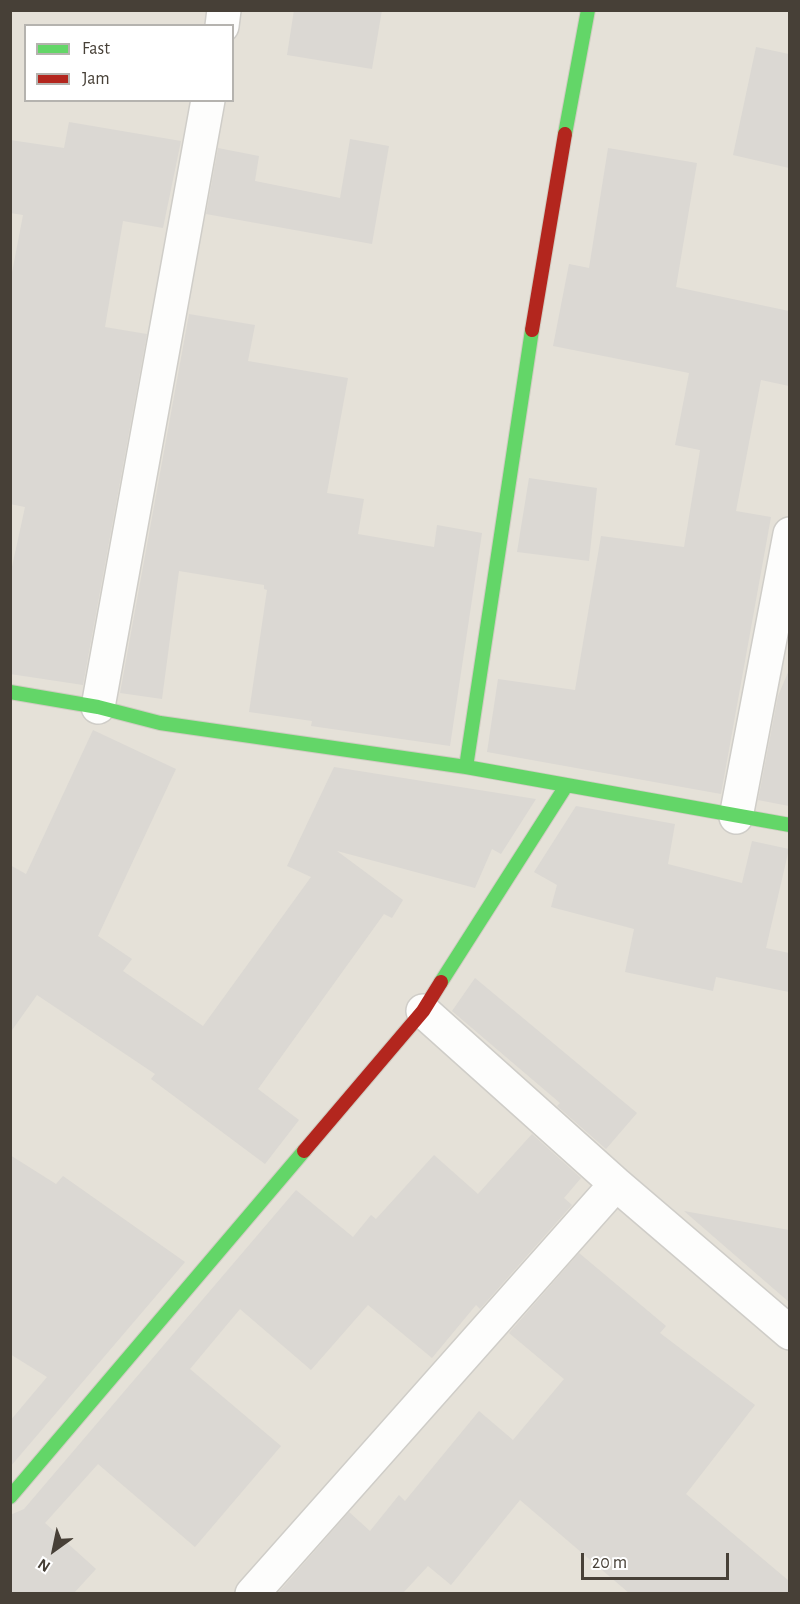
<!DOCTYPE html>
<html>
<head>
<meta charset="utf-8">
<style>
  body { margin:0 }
  #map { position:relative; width:800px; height:1604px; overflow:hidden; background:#f1efeb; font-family:"Alegreya Sans",sans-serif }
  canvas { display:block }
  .frame { position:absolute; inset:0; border:12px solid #474037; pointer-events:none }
  .legend { position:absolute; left:24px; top:24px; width:210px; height:78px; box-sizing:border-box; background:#fff; border:2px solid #b5b3af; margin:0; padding:8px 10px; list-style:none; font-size:18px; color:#474037 }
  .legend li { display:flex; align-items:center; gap:12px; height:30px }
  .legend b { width:30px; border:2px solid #b5b3af }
  .north { position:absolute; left:24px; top:1520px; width:60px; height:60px; -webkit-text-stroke:4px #fff; paint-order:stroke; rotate:213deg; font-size:16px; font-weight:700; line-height:24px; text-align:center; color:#474037 }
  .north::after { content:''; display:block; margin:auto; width:21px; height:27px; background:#474037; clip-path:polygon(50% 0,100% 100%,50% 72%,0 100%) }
  .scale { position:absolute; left:581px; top:1553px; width:148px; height:27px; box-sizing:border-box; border:3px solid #474037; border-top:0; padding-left:8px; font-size:18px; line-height:21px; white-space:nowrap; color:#474037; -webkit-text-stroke:4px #fff; paint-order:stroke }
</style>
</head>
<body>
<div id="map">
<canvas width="800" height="1604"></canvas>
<div class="frame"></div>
<ul class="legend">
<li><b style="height:8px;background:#63d668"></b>Fast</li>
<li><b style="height:8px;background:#b3261e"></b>Jam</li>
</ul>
<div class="north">N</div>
<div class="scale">20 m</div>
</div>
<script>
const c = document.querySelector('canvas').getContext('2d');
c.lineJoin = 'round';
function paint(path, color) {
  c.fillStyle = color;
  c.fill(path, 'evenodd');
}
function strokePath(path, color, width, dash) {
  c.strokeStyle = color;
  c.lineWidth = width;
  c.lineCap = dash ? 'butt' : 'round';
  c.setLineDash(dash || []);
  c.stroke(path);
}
const residential = new Path2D(`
  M 11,11 L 789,11 L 789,1593 L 11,1593 ZM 26,26 L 232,26 L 232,100 L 26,100 Z`);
const building = new Path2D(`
  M 294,10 L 382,10 L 372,69 L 287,55 Z
  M 756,47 L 789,54 L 789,168 L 733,155 Z
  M 69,122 L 181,141 L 163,228 L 123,221 L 105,327 L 147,334 L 83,685 L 10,674 L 10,576 L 25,507 L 10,504 L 10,283 L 23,215 L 10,213 L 10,140 L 64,148 Z
  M 350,139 L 389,146 L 372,244 L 206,214 L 218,148 L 259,156 L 255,181 L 340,198 Z
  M 608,148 L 697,163 L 676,287 L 789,311 L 789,386 L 761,380 L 736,511 L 771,517 L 721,794 L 487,752 L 498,679 L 575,690 L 601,536 L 684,547 L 700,450 L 675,445 L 689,373 L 553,346 L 569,264 L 589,268 Z
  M 189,314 L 255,325 L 248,361 L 348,378 L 327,493 L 364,499 L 358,534 L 434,547 L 437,525 L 482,533 L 450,746 L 311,726 L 312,721 L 249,712 L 267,590 L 264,589 L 264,585 L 179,571 L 162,699 L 120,693 Z
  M 529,478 L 597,488 L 589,561 L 517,552 Z
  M 789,670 L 789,806 L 758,800 L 778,696 Z
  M 93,730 L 176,769 L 98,936 L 132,959 L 123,971 L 203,1026 L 311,877 L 287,866 L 334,767 L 536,799 L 501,854 L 492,849 L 475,888 L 337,851 L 403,900 L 392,918 L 384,914 L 258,1089 L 299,1120 L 265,1164 L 151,1079 L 155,1074 L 37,995 L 10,1033 L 10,865 L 26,874 Z
  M 576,806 L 675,824 L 668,864 L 742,883 L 752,841 L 789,849 L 766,948 L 789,953 L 789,992 L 716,977 L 713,991 L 625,972 L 634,929 L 551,907 L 557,885 L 534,872 Z
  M 475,978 L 637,1113 L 606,1149 L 557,1106 L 560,1103 L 452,1011 Z
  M 532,1134 L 581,1178 L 564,1198 L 572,1205 L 480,1309 L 476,1305 L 432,1358 L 368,1305 L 311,1370 L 240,1309 L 190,1369 L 281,1446 L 195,1547 L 98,1464 L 45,1523 L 96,1569 L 74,1593 L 10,1593 L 10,1515 L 24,1509 L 296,1190 L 353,1237 L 371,1215 L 376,1219 L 434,1155 L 478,1194 Z
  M 10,1155 L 56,1184 L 63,1176 L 185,1262 L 10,1467 L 10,1421 L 47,1377 L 10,1354 Z
  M 684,1211 L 789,1230 L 789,1302 Z
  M 579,1253 L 666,1326 L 660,1333 L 755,1405 L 686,1494 L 789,1581 L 789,1593 L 629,1593 L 520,1500 L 451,1585 L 428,1566 L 403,1593 L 278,1593 L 349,1512 L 370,1531 L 399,1495 L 405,1501 L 479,1411 L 513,1440 L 564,1379 L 509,1333 Z`);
const street = new Path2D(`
  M 222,26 L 224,10
  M 98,707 L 208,100
  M 736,817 L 790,534
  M 423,1011 L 616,1184 L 790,1333
  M 252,1594 L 616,1184`);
const fast = new Path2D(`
  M 565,134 L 588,10
  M 10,692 L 98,707 L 160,723 L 466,767 L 790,825
  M 466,767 L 532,330
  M 441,982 L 566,786
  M 10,1497 L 304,1151`);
const jam = new Path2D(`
  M 532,330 L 565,134
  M 304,1151 L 423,1011 L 441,982`);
paint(residential, '#e5e1d8');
paint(building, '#dbd8d3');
strokePath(street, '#cfcdc8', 36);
strokePath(fast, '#d0ccc2', 16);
strokePath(jam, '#d0ccc2', 16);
strokePath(street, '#fdfdfc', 33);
strokePath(fast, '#63d668', 14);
strokePath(jam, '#b3261e', 14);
</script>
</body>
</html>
